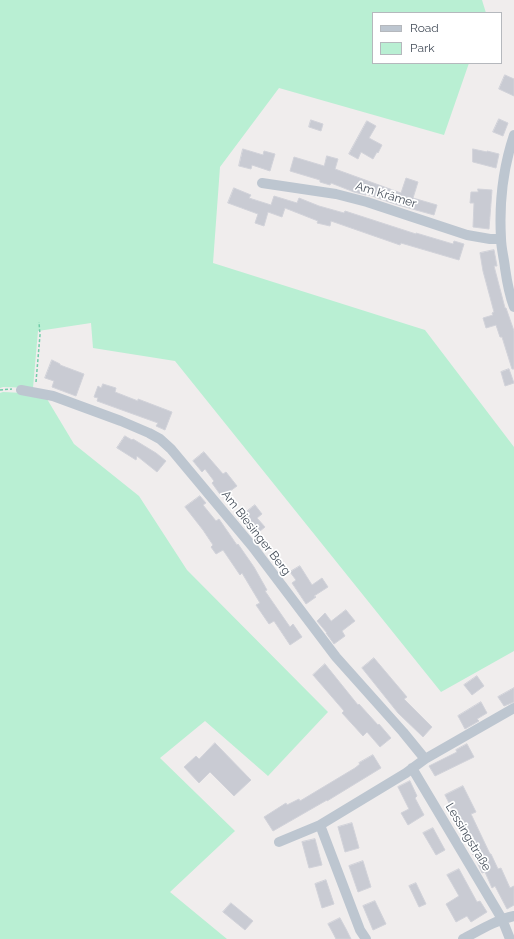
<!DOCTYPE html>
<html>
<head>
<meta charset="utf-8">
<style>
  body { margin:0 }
  #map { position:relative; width:514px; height:939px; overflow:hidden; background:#f0eded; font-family:Raleway,sans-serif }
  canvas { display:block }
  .legend { position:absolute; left:372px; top:12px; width:130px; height:52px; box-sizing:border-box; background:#fff; border:1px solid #b5b8bd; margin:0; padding:5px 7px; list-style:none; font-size:12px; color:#454e5a }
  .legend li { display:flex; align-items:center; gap:8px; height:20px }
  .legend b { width:20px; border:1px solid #b5b8bd }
</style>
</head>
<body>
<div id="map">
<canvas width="514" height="939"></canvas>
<ul class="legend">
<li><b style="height:5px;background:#bdc6d0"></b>Road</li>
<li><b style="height:11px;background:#b9efd3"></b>Park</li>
</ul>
</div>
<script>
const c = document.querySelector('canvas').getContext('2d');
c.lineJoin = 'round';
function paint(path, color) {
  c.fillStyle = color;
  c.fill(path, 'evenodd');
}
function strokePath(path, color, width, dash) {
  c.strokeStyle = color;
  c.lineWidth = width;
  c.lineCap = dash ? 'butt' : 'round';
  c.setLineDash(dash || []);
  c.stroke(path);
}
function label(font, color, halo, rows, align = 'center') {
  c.font = font + ' Raleway,sans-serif';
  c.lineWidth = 3.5;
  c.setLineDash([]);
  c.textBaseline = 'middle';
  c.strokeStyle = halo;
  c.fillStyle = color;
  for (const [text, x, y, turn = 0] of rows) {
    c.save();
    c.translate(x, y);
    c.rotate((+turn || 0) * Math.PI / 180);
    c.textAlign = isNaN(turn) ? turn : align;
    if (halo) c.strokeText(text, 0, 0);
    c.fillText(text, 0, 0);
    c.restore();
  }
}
const green = new Path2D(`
  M 0,0 L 482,0 L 486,13 L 373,13 L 373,63 L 469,63 L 444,135 L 279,88 L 220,167 L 213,263 L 425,330 L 514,447 L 514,651 L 441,692 L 175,361 L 93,348 L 91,323 L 38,331 L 33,388 L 3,387 L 0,388 Z
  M 3,392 L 44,394 L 74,444 L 139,496 L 187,570 L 328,712 L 268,776 L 205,721 L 160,758 L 235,831 L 170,892 L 227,939 L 0,939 L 0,393 Z`);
const building = new Path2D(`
  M 505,75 L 514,79 L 514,96 L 499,89 Z
  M 499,119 L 508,123 L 503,136 L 493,132 Z
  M 311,120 L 323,124 L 321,131 L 309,127 Z
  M 367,121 L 376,126 L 369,138 L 382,145 L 378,153 L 377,152 L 373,159 L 361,152 L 358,159 L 349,154 Z
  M 243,149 L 263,155 L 264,151 L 275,154 L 270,171 L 252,165 L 251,169 L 239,166 Z
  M 473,149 L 487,152 L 487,151 L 499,154 L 496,168 L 473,162 Z
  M 327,156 L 338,159 L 335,169 L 401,193 L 406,178 L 418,182 L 413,198 L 437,205 L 434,215 L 398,205 L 366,194 L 366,195 L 354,192 L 331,183 L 330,185 L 320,182 L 320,180 L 290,171 L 294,157 L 324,166 Z
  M 234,188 L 251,195 L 249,198 L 271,205 L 274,196 L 297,203 L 299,198 L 319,206 L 344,213 L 345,211 L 416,234 L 416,233 L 453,244 L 454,241 L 464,244 L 459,260 L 401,243 L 400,245 L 331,221 L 330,226 L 317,223 L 318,221 L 285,208 L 282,217 L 268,212 L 264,226 L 255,223 L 258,214 L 228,203 Z
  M 478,189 L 492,190 L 489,229 L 473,227 L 474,203 L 470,203 L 471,192 L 478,192 Z
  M 494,250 L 497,266 L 494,266 L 505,308 L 506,308 L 514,331 L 514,369 L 512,369 L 502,337 L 500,337 L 496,325 L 486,328 L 483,318 L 493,315 L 492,313 L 494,312 L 483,271 L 480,253 Z
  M 52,360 L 60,364 L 60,365 L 84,374 L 76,396 L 52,387 L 54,381 L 45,378 Z
  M 509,369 L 514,383 L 505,386 L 501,372 Z
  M 103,384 L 116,388 L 115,392 L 138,401 L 138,399 L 172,412 L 165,430 L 156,426 L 158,423 L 97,401 L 98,398 L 94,397 L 98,386 L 101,388 Z
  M 125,436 L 132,440 L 133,439 L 156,453 L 166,461 L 157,472 L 137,456 L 136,460 L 117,448 Z
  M 204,452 L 223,474 L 226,472 L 237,486 L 222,497 L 212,483 L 214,481 L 205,469 L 202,472 L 193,461 Z
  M 200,496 L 206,503 L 203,505 L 216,521 L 219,519 L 237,545 L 238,544 L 254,567 L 267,590 L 265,591 L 290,627 L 293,624 L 302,637 L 290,645 L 274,621 L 269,624 L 256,605 L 260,603 L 242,573 L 240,575 L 223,550 L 216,554 L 211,547 L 213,545 L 203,530 L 185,507 Z
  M 255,505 L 262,514 L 257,518 L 265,527 L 254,536 L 240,517 Z
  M 300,566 L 312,585 L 322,578 L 328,587 L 314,596 L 316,597 L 306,604 L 292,583 L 296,580 L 290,572 Z
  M 346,610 L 355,621 L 342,631 L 345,636 L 334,644 L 326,633 L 327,633 L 317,621 L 325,613 L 331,621 Z
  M 374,658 L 407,697 L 404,699 L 432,727 L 423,737 L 398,713 L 362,668 Z
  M 325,664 L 358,705 L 359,704 L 378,725 L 379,724 L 391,738 L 380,747 L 367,732 L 363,736 L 342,713 L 344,711 L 313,675 Z
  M 477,676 L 484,686 L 472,695 L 464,685 Z
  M 514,688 L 514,702 L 504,706 L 498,697 Z
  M 481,702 L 487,713 L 477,719 L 479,721 L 465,729 L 458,716 Z
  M 215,743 L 251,780 L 234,796 L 210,772 L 199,783 L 184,767 L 196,756 L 199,759 Z
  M 467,744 L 474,757 L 435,776 L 429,766 L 457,752 L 456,750 Z
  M 373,755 L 381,768 L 327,801 L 327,800 L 273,831 L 264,817 L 286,803 L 287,805 L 299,799 L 300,801 L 355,768 L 360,764 L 359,763 Z
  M 410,781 L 417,796 L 415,798 L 424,815 L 408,825 L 401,813 L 409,809 L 398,787 Z
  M 463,786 L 476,812 L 471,814 L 490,854 L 491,854 L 498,869 L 501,868 L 510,888 L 514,886 L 514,905 L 507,909 L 495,886 L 492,888 L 485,872 L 482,873 L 474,855 L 473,855 L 461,830 L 462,829 L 445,795 Z
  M 352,823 L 359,848 L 345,852 L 338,827 Z
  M 433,828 L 445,850 L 436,855 L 423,833 Z
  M 315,839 L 322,865 L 309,868 L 302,842 Z
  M 363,861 L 371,887 L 358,892 L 349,866 Z
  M 459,869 L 477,902 L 480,901 L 487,912 L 471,922 L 467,916 L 456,922 L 446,904 L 459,896 L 447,875 Z
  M 326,880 L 334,904 L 322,908 L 315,884 Z
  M 416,883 L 426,904 L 419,907 L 409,886 Z
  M 375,901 L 386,924 L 373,930 L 363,906 Z
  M 231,903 L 253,921 L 245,930 L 223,912 Z
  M 340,918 L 346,929 L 351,939 L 336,939 L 334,935 L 328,924 Z`);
const path = new Path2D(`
  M 36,382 L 40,335 L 39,322
  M 0,390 L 12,389`);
const minor = new Path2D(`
  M 514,135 C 503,168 499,203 501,238 C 501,248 504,258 505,268 C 507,282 509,294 514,307
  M 262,183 L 336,194 L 367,202 L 467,235 L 490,239 L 501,239
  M 21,390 L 53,396 L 121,421 L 149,433 L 160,439 L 171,449 L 252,546 L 336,657 L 403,732 L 425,759
  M 412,768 L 502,919 L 510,939
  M 279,842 L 320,825
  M 366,939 L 360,930 L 320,825 L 406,773 L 425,759 L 514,708
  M 463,939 C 480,930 496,920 514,916`);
const streetNames = [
  ["Am Krämer",386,195,17],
  ["Am Biesinger Berg",256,533,52],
  ["Lessingstraße",468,837,59]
];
paint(green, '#b9efd3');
paint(building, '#c9cbd3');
strokePath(building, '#d1d2d9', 1);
strokePath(path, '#71cda8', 1.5, [3, 2]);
strokePath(minor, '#bdc6d0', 10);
label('12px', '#454e5a', '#fff', streetNames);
</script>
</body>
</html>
